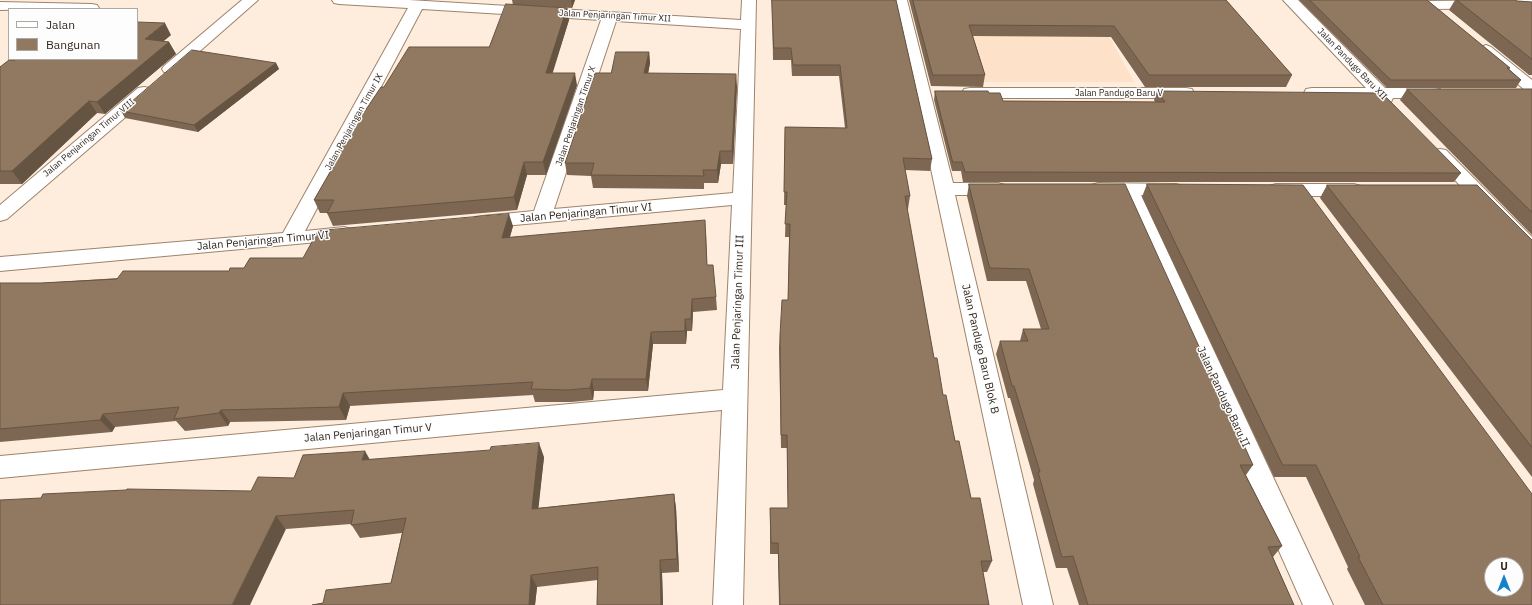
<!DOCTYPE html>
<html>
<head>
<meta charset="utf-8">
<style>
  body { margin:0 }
  #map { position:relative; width:1532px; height:605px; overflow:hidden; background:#feeddd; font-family:"IBM Plex Sans",sans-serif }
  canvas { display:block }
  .legend { position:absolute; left:8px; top:8px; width:130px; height:52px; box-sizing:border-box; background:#fdfdfd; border:1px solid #aca8a4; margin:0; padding:5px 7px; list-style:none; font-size:12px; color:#32281e }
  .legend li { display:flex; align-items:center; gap:8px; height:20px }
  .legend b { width:20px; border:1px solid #aca8a4 }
  .north { position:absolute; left:1484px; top:557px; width:40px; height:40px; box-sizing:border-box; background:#fdfdfd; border:1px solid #aca8a4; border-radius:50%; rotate:0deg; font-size:11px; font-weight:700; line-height:16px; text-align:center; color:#32281e }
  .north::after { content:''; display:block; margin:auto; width:14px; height:18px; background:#1382cb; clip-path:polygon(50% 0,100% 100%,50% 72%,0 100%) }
</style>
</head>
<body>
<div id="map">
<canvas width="1532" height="605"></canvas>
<ul class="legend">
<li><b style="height:5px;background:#fff"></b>Jalan</li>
<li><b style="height:11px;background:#917860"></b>Bangunan</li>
</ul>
<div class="north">U</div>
</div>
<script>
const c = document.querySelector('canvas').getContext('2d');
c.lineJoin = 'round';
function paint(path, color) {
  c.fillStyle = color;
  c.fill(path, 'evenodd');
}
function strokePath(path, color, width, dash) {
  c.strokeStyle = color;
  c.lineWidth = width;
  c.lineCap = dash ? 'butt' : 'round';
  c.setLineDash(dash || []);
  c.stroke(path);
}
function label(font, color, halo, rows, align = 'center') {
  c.font = font + ' "IBM Plex Sans",sans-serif';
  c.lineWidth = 3;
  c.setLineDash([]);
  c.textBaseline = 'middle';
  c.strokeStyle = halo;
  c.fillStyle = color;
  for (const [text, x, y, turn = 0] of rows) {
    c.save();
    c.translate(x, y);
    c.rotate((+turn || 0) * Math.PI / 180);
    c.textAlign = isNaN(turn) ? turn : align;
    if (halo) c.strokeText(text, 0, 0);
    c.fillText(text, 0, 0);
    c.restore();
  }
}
const built = new Path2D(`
  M 916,17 L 1099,18 L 1134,82 L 934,82 Z`);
const street = new Path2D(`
  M 242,0 L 258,0 L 176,72 L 164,72 L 162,69 L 164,66 Z
  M 332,0 L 409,0 L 741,20 L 742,0 L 756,0 L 743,605 L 713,605 L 722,410 L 0,478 L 0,456 L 723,390 L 732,205 L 482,228 L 475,227 L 472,222 L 475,217 L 482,216 L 534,211 L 601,20 L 422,9 L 305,231 L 344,227 L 351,229 L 354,234 L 351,239 L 0,271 L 0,257 L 283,233 L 408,8 L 339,4 L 334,3 ZM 616,21 L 741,29 L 733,193 L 554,209 Z
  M 893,0 L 907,0 L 953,183 L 998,183 L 1005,185 L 1008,189 L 1005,193 L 998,195 L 955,195 L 1053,605 L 1023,605 L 915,93 Z
  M 1283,0 L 1298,0 L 1385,88 L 1434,88 L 1440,89 L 1442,93 L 1440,97 L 1434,98 L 1393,98 L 1391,102 C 1384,103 1380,103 1376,98 L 1306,97 L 1304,93 L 1306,89 L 1312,88 L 1366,88 Z
  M 1532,0 L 1532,8 L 1430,9 L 1425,8 L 1423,5 L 1425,2 L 1430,1 Z
  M 0,2 L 92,4 L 97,5 L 99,8 L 0,10 Z
  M 1486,45 L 1491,47 L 1532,80 L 1532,93 L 1526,91 L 1481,53 L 1478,50 L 1481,47 Z
  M 144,87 L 150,88 L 152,92 L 150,96 L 7,219 L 0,221 L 0,205 L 138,88 Z
  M 970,88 L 1186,88 L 1192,89 L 1194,93 L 1192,97 L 1186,98 L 970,98 L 964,97 L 962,93 L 964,89 Z
  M 1440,149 L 1446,150 L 1532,237 L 1532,256 L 1525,254 L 1434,158 L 1431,154 L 1434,150 Z
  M 1098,183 L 1176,184 L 1183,186 L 1186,190 L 1183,194 L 1176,196 L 1141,195 L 1333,605 L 1303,605 L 1121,195 L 1091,193 L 1088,189 L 1091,185 Z
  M 1276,184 L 1354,184 L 1361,186 L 1364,190 L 1361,194 L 1354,196 L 1276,196 L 1269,194 L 1266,190 L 1269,186 Z`);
const wall = new Path2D(`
  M 512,0 L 575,0 L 572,8 L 513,5 Z
  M 772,0 L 896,0 L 932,159 L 930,171 L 905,170 L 910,196 L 908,209 L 907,209 L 934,358 L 943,395 L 971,498 L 992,561 L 987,572 L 983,572 L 989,605 L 779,605 L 778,554 L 770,554 L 770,508 L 788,508 L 787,448 L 781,448 L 779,348 L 780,335 L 788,300 L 789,237 L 785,237 L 786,205 L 784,205 L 785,127 L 845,128 L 839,76 L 792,76 L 791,60 L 773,60 Z
  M 909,0 L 1226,0 L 1292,75 L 1286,87 L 1145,87 L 1111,37 L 973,36 L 985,75 L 983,87 L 931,86 Z
  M 1299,0 L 1427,0 L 1510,68 L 1509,69 L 1521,80 L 1516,88 L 1387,88 Z
  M 1455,0 L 1515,0 L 1517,1 L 1532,2 L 1532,75 L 1529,75 L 1449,10 Z
  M 567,8 L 569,20 L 552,73 L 577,85 L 546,175 L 527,175 L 517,210 L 333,226 L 327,213 L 320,213 L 314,200 L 334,165 L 332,160 L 489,47 Z
  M 171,35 L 163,41 L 169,42 L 176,54 L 105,114 L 97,113 L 22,184 L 0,184 L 0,67 L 15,60 Z
  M 649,52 L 650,63 L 648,73 L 737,86 L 733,164 L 721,164 L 718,183 L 704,183 L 704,189 L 593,188 L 591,176 L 567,175 L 565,163 L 611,73 Z
  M 276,63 L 279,69 L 198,132 L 125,118 L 121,111 Z
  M 1407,89 L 1532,89 L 1532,235 L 1400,100 Z
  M 935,91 L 989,93 L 1003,101 L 1155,102 L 1154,100 L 1157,91 L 1461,173 L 1454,182 L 963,182 L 961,171 L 952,171 L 934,100 Z
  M 969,184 L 1253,465 L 1246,475 L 1282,546 L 1273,557 L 1294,605 L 1079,605 L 1067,568 L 1056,568 L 1033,484 L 1034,480 L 1010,398 L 1008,398 L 996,354 L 1000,341 L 1020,341 L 1023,329 L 1041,329 L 1026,281 L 987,281 L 967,196 Z
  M 1147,184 L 1532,605 L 1365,605 L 1347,569 L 1348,567 L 1306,477 L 1274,477 L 1142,197 Z
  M 1327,185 L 1532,240 L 1532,477 L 1320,198 Z
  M 513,226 L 510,237 L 706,233 L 707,265 L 716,297 L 717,310 L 693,312 L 692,331 L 687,331 L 686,344 L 653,344 L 648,391 L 594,391 L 593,400 L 571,402 L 535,402 L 533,395 L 350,406 L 346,420 L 230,422 L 228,426 L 185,431 L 176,421 L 115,427 L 112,432 L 0,442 L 0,283 L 41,283 L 229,271 L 303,258 Z
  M 544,457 L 538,508 L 674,494 L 676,508 L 679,572 L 662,573 L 663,605 L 597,605 L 598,580 L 537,587 L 535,605 L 312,605 L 323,603 L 391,583 L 402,533 L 360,538 L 351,524 L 286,529 L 251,491 L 294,478 L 369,459 Z`);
const shadedWall = new Path2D(`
  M 571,0 L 575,0 L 572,8 Z
  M 567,8 L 569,20 L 549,85 L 546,73 Z
  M 165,23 L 171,35 L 152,51 L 145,39 Z
  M 169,42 L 176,54 L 105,114 L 97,102 Z
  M 649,52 L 650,63 L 646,85 L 644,73 Z
  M 276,63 L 279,69 L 198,132 L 194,125 Z
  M 575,73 L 577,85 L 546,175 L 543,162 Z
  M 736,74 L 737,86 L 733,164 L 732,151 Z
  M 89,101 L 97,113 L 22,184 L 12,171 Z
  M 720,151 L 721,164 L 718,183 L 717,170 Z
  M 524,162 L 527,175 L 517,210 L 514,197 Z
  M 509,214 L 513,226 L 506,250 L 502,238 Z
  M 692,299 L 693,312 L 692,331 L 691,319 Z
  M 685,319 L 687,331 L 686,344 L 685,331 Z
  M 651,332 L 653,344 L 648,391 L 646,379 Z
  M 592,379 L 594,391 L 593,400 L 590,388 Z
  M 343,393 L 350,406 L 346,420 L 339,407 Z
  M 221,410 L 230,422 L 228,426 L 219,413 Z
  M 103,414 L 115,427 L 112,432 L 100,420 Z
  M 539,443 L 544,457 L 537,522 L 532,509 Z
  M 365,451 L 373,465 L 362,460 Z
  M 674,494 L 676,508 L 679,572 L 677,559 Z
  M 276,516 L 286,529 L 250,605 L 232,605 Z
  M 660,560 L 662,573 L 663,605 L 661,605 Z
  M 531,575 L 537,587 L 535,605 L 529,605 Z`);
const building = new Path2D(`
  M 772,0 L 896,0 L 932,159 L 903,158 L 910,196 L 905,196 L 934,358 L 937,358 L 943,395 L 946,395 L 955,441 L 959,441 L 971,498 L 980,498 L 992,561 L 981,561 L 989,605 L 780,605 L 778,543 L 771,543 L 770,508 L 788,508 L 787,435 L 781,435 L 780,335 L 782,300 L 788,300 L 790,224 L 785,224 L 787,192 L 784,192 L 785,127 L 847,128 L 840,65 L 793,65 L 791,48 L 774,48 Z
  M 913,0 L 1226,0 L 1292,75 L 1149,75 L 1114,26 L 969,25 L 985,75 L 933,75 Z
  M 1310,0 L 1427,0 L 1510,68 L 1507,68 L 1521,80 L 1391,80 Z
  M 1457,0 L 1515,0 L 1517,1 L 1532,2 L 1532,59 Z
  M 506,4 L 567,8 L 546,73 L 575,73 L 543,162 L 524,162 L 514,197 L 327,213 L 334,200 L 314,200 L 337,160 L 332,160 L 381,87 L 384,87 L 409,47 L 489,47 Z
  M 137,22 L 165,23 L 145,39 L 169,42 L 97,102 L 89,101 L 12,171 L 0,171 L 0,67 L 9,60 L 15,60 L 17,59 L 137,59 Z
  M 192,50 L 276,63 L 194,125 L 121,111 Z
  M 616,52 L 649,52 L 644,73 L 736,74 L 732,151 L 720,151 L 717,170 L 703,170 L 704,176 L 591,175 L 594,163 L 565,163 L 595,73 L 611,73 Z
  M 1407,89 L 1532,89 L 1532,212 Z
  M 935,91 L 988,91 L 989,93 L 1000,93 L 1003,101 L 1165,102 L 1157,91 L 1382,93 L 1461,173 L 965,172 L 962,162 L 953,162 Z
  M 969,184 L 1125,184 L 1253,465 L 1240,465 L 1282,546 L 1268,547 L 1294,605 L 1088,605 L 1073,556 L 1062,557 L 1038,472 L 1040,472 L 1014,386 L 1012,386 L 1000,341 L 1028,341 L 1023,329 L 1049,329 L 1029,269 L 990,268 Z
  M 1147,184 L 1303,185 L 1532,494 L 1532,605 L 1383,605 L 1358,557 L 1360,557 L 1316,465 L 1283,465 ZM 1492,565 L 1516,565 L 1516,589 L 1492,589 Z
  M 1327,185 L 1477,185 L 1532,240 L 1532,447 Z
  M 509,214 L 502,238 L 705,220 L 707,265 L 713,265 L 716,297 L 692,299 L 691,319 L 685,319 L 685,331 L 651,332 L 646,379 L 592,379 L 590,388 L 568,390 L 531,389 L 533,382 L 343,393 L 339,407 L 221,410 L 219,413 L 174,419 L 179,407 L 103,414 L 100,420 L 0,429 L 0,283 L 41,283 L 117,279 L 123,271 L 229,271 L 230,268 L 244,268 L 250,258 L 303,258 L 318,231 Z
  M 539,443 L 532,509 L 674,494 L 677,559 L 660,560 L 661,605 L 597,605 L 598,567 L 531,575 L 529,605 L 312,605 L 323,603 L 326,590 L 391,583 L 406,518 L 351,525 L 354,510 L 276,516 L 232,605 L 0,605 L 0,500 L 41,498 L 43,494 L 126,490 L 127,489 L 251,491 L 258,477 L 294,478 L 303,455 L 365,451 L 362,460 L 490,450 L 491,447 Z`);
const farStreetnames = [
  ["Jalan Penjaringan Timur XII",615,16,3],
  ["Jalan Pandugo Baru XII",1352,64,46],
  ["Jalan Pandugo Baru V",1119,93],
  ["Jalan Penjaringan Timur X",576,116,-71],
  ["Jalan Penjaringan Timur IX",354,122,-61],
  ["Jalan Penjaringan Timur VIII",89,138,-40]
];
const streetNames = [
  ["Jalan Penjaringan Timur VI",586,213,-5],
  ["Jalan Penjaringan Timur VI",263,241,-5],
  ["Jalan Penjaringan Timur III",738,302,-88],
  ["Jalan Pandugo Baru Blok B",980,349,77],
  ["Jalan Pandugo Baru II",1223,397,65],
  ["Jalan Penjaringan Timur V",368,433,-5]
];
paint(built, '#fde1c8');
strokePath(street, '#9d846b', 2);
paint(street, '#fff');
paint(wall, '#7d6753');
paint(shadedWall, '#665443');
paint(building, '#917860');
strokePath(building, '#665443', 1);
label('9px', '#32281e', '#fdfdfd', farStreetnames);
label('11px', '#32281e', '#fdfdfd', streetNames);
</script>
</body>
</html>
